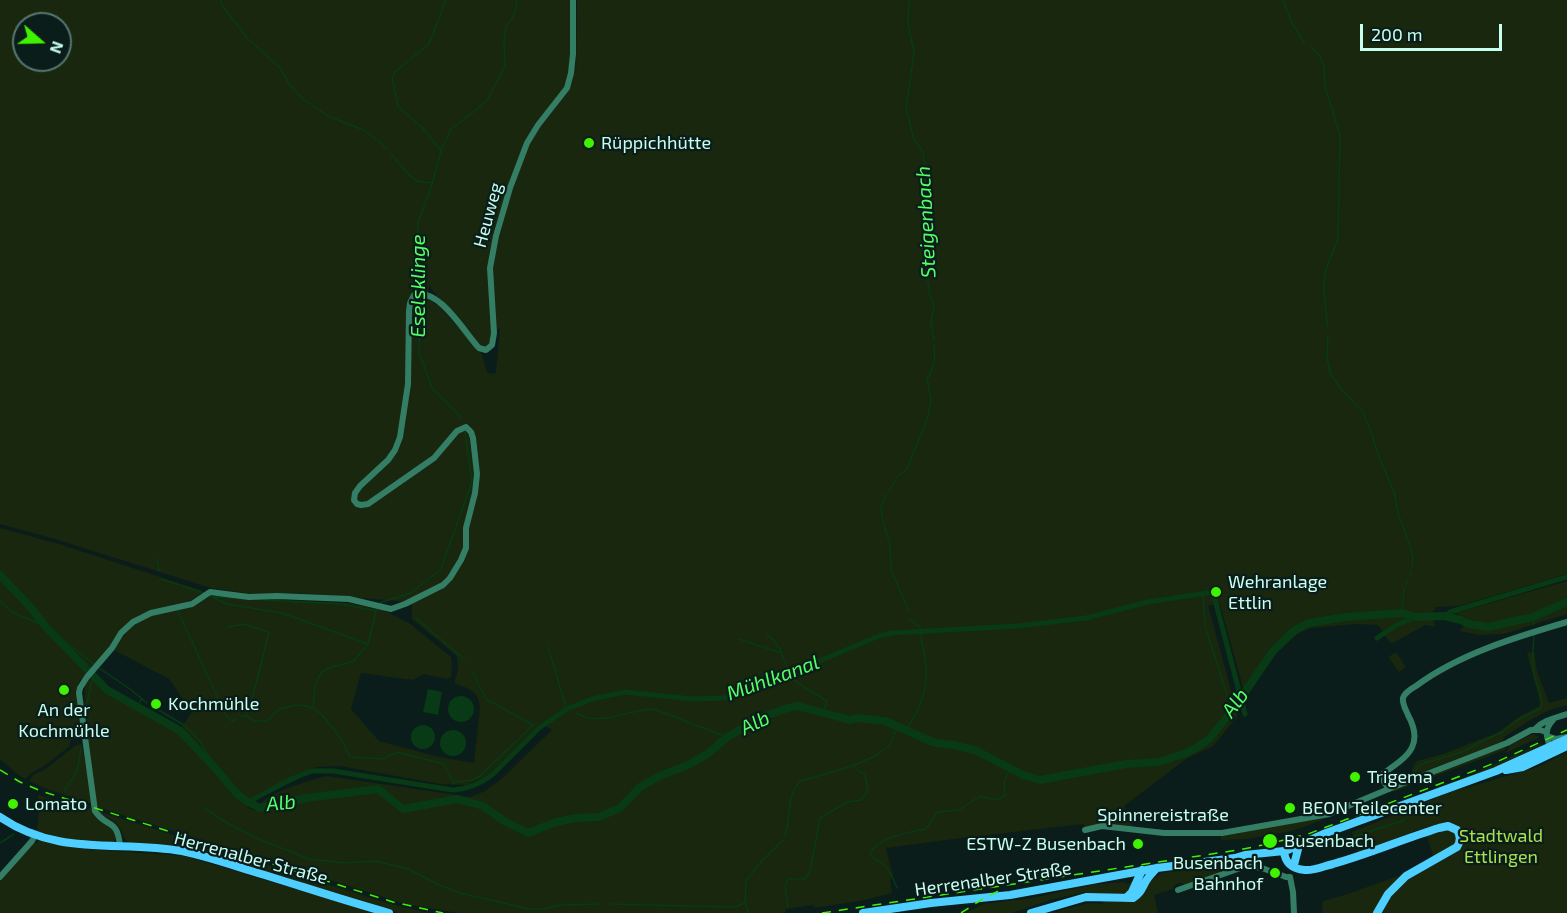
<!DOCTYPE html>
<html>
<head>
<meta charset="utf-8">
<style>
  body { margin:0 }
  #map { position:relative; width:1567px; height:913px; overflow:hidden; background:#0b1d1a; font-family:"Exo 2",sans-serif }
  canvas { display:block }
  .north { position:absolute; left:12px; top:12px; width:60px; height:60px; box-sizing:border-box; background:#0b1d1a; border:2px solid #567770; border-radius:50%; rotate:110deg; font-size:16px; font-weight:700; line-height:24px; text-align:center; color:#c7fff1 }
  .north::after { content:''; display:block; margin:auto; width:21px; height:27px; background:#3ef200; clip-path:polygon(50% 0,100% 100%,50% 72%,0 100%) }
  .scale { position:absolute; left:1360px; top:24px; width:142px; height:27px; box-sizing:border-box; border:3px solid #c7fff1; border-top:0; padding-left:8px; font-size:18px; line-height:21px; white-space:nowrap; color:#c7fff1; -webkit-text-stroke:4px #0b1d1a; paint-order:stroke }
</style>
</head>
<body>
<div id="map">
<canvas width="1567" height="913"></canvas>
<div class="north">N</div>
<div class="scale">200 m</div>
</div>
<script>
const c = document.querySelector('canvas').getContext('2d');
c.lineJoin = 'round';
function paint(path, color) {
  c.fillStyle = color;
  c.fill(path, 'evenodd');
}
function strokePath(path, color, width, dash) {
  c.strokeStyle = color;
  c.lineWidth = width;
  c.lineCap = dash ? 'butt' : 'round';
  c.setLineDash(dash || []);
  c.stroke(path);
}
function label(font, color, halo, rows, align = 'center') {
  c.font = font + ' "Exo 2",sans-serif';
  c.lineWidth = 4.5;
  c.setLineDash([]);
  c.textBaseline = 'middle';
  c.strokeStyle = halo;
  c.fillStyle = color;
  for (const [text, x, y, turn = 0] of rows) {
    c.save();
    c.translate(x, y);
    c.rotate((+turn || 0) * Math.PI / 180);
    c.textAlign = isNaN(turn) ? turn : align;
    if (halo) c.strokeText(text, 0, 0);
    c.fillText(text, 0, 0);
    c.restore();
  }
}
const green = new Path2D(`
  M 0,0 L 571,0 L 576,73 L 577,0 L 1567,0 L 1567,574 L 1459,606 L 1436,607 L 1433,612 L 1435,627 L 1425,625 L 1391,644 L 1378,625 L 1357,624 L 1311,628 L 1299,633 L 1275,651 L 1246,698 L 1220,605 L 1208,605 L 1238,716 L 1213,746 L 1186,759 L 1124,806 L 1133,828 L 1085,827 L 1083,824 L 961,838 L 886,848 L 893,876 L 890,880 L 892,893 L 865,900 L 814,908 L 814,905 L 785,909 L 786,912 L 780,913 L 458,913 L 406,904 L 97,807 L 88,743 C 90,726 81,700 86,684 C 87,681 90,679 91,676 L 106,690 L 179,731 L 192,712 L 169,679 L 114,650 L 121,636 L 133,625 L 149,615 L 188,608 L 211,596 L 350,603 L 383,610 L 409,623 L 451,657 L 452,665 L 451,677 L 447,679 L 424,674 L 413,680 L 361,673 L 351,709 L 379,741 L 439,757 L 474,763 L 480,707 C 478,690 469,689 454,683 L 458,671 L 457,656 L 412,619 L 412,604 L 398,601 L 298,593 L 252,594 L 211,588 L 55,539 L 0,524 ZM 24,24 L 60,24 L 60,60 L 24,60 ZM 429,285 L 436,295 L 461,322 L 480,347 L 486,348 L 492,340 L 492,332 L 500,328 L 496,372 L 492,374 L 488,373 C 483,366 485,358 480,351 L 440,307 L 428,299 ZM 542,723 L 552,730 L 500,780 L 485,791 L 470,797 L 327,776 C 313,779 270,792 261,803 C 259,805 258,808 256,811 L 250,809 L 235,795 L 237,792 L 251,799 L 303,772 L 315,768 L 315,767 L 340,766 L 440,784 L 466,785 L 486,777 Z
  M 0,528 L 59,544 L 203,591 C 186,611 153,604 132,620 C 126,624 119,630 116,637 C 113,640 112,645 110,649 C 102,660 91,670 82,681 L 80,680 L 77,692 L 81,735 L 74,733 L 69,745 L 70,746 L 44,766 L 30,774 L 25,779 L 17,774 L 0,759 Z
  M 1567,581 L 1567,614 L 1504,634 L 1479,635 L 1460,631 L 1468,619 L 1456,613 Z
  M 1396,652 L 1406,667 L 1399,672 L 1388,657 Z
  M 1534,652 L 1537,671 L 1549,703 L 1567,698 L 1567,705 C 1543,710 1523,724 1503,738 L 1504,742 L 1412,776 L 1412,768 L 1417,761 L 1443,754 L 1499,732 L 1517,718 L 1539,706 L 1540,702 L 1527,653 Z
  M 1533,734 L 1540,737 L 1506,753 L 1505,752 L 1509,748 L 1509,745 Z
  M 1542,743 L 1541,747 L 1467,780 L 1443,788 L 1442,786 L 1468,776 Z
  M 82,744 L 92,804 L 50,790 L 29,781 L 34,774 L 44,770 L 76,745 Z
  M 1507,746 L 1505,750 L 1393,792 L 1392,789 Z
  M 1567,752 L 1567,913 L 1322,913 L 1323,901 L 1345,895 L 1398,876 L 1402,883 L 1411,876 L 1436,864 L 1424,828 L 1358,852 L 1352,832 L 1451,792 L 1538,767 Z
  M 38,795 L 93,809 L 113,827 L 117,836 L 114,842 L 111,843 L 56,838 L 37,832 L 40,800 L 38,799 Z
  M 1350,809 L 1309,825 L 1291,831 L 1247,839 L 1221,840 L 1221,836 L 1241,833 L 1241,831 L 1328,817 Z
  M 98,811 L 387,903 L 430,913 L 399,913 L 199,852 L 129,843 C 123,838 123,832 118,826 C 113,819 104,817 98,811 Z
  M 40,840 L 53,844 L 86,849 L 185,856 L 376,913 L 0,913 L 0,882 L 31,846 Z
  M 1235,864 L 1238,866 L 1187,886 L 1181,883 L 1176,884 L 1172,889 L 1154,895 L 1158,913 L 1050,913 L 1088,903 L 1103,904 L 1104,899 C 1130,905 1141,906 1150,878 L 1155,878 L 1161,873 Z
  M 1132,881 L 1133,885 L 1128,892 L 1125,894 L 1085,894 L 1085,892 L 1050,900 L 1012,913 L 966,913 L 983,904 L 1032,898 L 1096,884 L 1125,882 L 1128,884 Z`);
const water = new Path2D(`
  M 428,689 L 442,692 L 438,715 L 423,712 Z
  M448 709a13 13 0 1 1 26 0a13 13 0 1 1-26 0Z
  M411 737a12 12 0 1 1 24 0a12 12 0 1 1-24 0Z
  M440 743a13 13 0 1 1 26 0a13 13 0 1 1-26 0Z`);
const stream = new Path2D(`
  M 220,0 L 222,5 L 247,38 L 280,68 L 290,85 L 302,98 L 328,116 L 363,130 L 380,142 L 387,149
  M 909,0 L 908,22 L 914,53 L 906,109 L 914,139 L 923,152 L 925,172 L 928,283 L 930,296 L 934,306 L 931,323 L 934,340
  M 1283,0 L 1292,23 L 1304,42
  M 1311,46 L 1319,55 L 1324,66 L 1325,87 L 1340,135 L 1338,238 C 1335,250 1327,262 1325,274 C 1322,291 1326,310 1328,327
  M 441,151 L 451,129 L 471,114 L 487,100 L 505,66 L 504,42 L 506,26 C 514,20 516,9 517,0
  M 391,154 L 409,175 L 417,181 L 431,183
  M 420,293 L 418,223 L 432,184 L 441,151 L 422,127 L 398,107 L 392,77 L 395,72 L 429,44 L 446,0
  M 420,298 L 419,352 L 432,388 L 462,418
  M 1328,335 L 1327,357 L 1330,373 L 1341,389 L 1362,411 L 1372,434 L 1376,449 L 1394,492 L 1398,513 L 1410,546 L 1413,558 L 1412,567
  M 889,491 L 897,477 L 907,469 L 928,417 L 931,400 L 927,379 C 934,367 936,359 934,345
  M 882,518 L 881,506 L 886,494
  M 883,522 L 890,544 L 891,570 L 909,611
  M 157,559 L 159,571
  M 1410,575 L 1411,571
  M 161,579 L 203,593
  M 1405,586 L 1408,579
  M 1203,594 L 1205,626 L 1232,711
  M 210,596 L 227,604 L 282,613 L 368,644
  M 214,597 L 233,598
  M 262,600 L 342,604 L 376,611
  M 0,601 L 12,612 L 45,626 L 95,665
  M 380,604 L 382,602 L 411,593 L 441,569 L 472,482 L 465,432
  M 178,611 L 226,716 L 232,721 L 236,719
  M 1402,613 L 1404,589
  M 1533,617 L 1534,625
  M 416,618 L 465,660
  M 910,620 L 920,627 L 921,637
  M 227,627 L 244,624 L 269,632 L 252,699 L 247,713
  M 767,635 C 779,642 784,658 788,671
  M 739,639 L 781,653
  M 548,647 L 566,707
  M 99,668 L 130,689 L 147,703
  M 793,680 L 827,701 L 823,712
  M 137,707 L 141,700
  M 155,708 L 184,725 L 200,741 L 217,770
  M 313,708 L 315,686 L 318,678 L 322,672 L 329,668 L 354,661 L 368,644 L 376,611 L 378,608
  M 576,713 C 580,714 585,718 589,718 C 607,722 634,709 654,709 L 727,737
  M 87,715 L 86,707 L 93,676
  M 241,717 L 246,715 L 254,721 L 267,721 L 279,709 C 286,708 292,705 298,705 C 301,705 309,706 312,708 C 325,713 345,744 350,757 L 383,759 L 397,752 L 444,764 L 454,784
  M 906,730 C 927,699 931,675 921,639
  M 1414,772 L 1422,764 L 1465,751 L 1478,743 L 1502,732 L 1516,721 L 1541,708 C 1544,696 1536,686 1534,674 C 1532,661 1533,649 1534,635
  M 454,782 L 472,780 L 480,776 L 533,725 L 486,699 L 473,673
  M 64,791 L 77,772 L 81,749
  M 204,808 L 224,821 L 254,837 L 309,859 L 345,863 L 375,861 L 408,869 L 437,884 L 460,893 L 516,906 L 526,909 L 544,909 L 561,905 L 602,904
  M 785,835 C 792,818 785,794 801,781 L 852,766 L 875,756 L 889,746 L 898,726
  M 1350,838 L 1405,820
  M 0,843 L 14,834
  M 897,888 C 894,880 891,872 885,866 C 880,861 873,860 870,853 C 878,837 910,832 926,829 L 937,812 L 959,810 L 980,796 C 989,798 997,803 1005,795 L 1004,781 L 1010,769
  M 745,903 L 749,913
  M 610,904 L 734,907 L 745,903 L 746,881 L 761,862 L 783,840
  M 788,907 L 785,887 L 788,879 L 805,879 L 810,871 L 820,818 L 847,802 L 861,800 L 868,791 L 865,775 L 852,766`);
const canal = new Path2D(`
  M 1444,616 L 1450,612 L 1567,577
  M 1377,638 L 1395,626 L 1415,617
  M 248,802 C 266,793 290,778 309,772 C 316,770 325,771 333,771 L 453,790 C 469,789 480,784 492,775 L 539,728 L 567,709 L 592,699 L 625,692 L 693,699 L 724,698 L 745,692 L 879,636 L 892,633 L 1018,626 L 1086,618 L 1148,602 L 1213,592 L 1245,714`);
const river = new Path2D(`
  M 0,575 L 32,609 L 45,626 L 107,690 L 179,730 L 217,770 L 237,794 L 248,802 L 260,808 L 306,798 L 378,789 L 403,809 L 457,799 L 483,806 L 504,821 L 528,833 L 556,822 L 576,818 L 599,817 L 620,808 L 640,787 L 662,775 L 688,765 L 709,753 L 727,737 L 765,716 L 788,708 L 798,706 L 850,720 L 857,718 L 885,721 L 935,743 L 954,745 L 975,750 L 1023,775 L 1040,780 L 1126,764 L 1159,762 L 1186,753 L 1196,748 L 1209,739 L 1232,711 L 1273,651 L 1295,630 L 1309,623 L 1346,617 L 1402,613 L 1415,617 L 1444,616 L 1461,620 L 1469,624 L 1488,627 L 1533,617 L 1567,602`);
const minor = new Path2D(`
  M 1535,729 C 1544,720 1555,718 1567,714
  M 1547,736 L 1556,739 L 1567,737
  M 1551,750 C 1547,737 1543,731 1553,720
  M 1389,789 L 1380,776 C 1404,758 1426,748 1408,715 C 1406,710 1402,704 1403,698 C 1405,692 1411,689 1416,686 C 1459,654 1516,637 1567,622
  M 1085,830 L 1102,826 L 1164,833 L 1222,833 L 1329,814 L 1391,788 L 1507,743 L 1531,730 L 1540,730 L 1546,732
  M 120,846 C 117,817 107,829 95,811 L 79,693 L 80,688 L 87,677 L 112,648 L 121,633 L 133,622 L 151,613 L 192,604 L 210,592 L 249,597 L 277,596 L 349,599 L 391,609 L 405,604 L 443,585 L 450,578 L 461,560 L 466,548 L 466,528 L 475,493 L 477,474 L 473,438 L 471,432 L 466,427 L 457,431 L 434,458 L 368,504 L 361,505 L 357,504 L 354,500 L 355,493 L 360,486 L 388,460 L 395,450 L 400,437 L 408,384 L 409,311 L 410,303 L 414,295 C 439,287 464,332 479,348 L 486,350 L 492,345 L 494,333 L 490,268 L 496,236 L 510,188 L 527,143 L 538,125 L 567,88 L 571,73 L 573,54 L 573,0
  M 0,877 L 32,841 L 35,835
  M 1290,877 L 1293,892 L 1294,913
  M 1178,890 L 1246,866 L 1262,868 L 1286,877 L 1290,877`);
const major = new Path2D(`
  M 1506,770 L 1523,767 L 1567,746
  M 0,817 C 58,857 119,840 182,851 C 205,856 227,863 248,870 C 295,884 342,900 389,913
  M 1284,851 C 1285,864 1293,869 1305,870 C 1314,871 1324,866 1333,864 C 1369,854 1403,839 1439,828 L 1448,826 L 1457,830 C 1461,836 1461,841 1457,847 L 1406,876 L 1388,894 L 1377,913
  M 1283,852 L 1326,833 L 1496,771 L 1567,739
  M 1294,865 L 1299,845
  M 1126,898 L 1132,892 L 1142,870
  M 863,913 L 931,903 L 1010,895 L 1157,868 L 1235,858 L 1245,855 L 1284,851
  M 1031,913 L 1086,897 L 1133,898 C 1141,893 1142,888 1146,881 C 1149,876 1153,872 1157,868`);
const rail = new Path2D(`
  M 0,770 L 20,782 L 41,791 L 393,902 L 443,913
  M 822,913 L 1238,850 L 1268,844 L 1308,834 L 1492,764 L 1567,730
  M 961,913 L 981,900 L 1002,889`);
const markers = [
  [589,143,6,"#3ef200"],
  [1216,592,6,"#3ef200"],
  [64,690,6,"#3ef200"],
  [156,704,6,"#3ef200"],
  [1355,777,6,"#3ef200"],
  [13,804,6,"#3ef200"],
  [1290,808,6,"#3ef200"],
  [1270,841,8,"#3ef200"],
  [1138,844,6,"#3ef200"],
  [1275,873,6,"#3ef200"]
];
const poiNames = [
  ["Rüppichhütte",601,143],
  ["Wehranlage",1228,582],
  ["Ettlin",1228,603],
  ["Kochmühle",168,704],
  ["An der",64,710,"center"],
  ["Kochmühle",64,731,"center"],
  ["Trigema",1367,777],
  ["Lomato",25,804],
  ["BEON Teilecenter",1302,808],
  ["Busenbach",1284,841],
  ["ESTW-Z Busenbach",1126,844,"right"],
  ["Busenbach",1263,863,"right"],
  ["Bahnhof",1263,884,"right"]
];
const streetNames = [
  ["Heuweg",488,215,-75],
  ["Spinnereistraße",1163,815],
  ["Herrenalber Straße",251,858,15],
  ["Herrenalber Straße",993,879,-8]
];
const parkNames = [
  ["Stadtwald",1501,836],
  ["Ettlingen",1501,857]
];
const waterNames = [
  ["Steigenbach",926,222,-93],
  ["Eselsklinge",418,286,-90],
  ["Mühlkanal",773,678,-20],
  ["Alb",1235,703,-54],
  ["Alb",755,723,-26],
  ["Alb",281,803,-6]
];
paint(green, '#18270e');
paint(water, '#073a15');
strokePath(stream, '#073a15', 1.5);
strokePath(canal, '#073a15', 5);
strokePath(river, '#073a15', 8);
strokePath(minor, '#347e66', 6);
strokePath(major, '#4ecfff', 8);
strokePath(rail, '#3ef200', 1.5, [9, 8]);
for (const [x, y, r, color] of markers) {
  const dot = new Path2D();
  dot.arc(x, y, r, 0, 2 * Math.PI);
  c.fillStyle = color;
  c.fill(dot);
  strokePath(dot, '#0b1d1a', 2);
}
label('18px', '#c7fff1', '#0b1d1a', poiNames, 'left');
label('18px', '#c7fff1', '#0b1d1a', streetNames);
label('18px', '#a9e24f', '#0b1d1a', parkNames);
label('italic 20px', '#55ff67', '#0b1d1a', waterNames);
</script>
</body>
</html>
